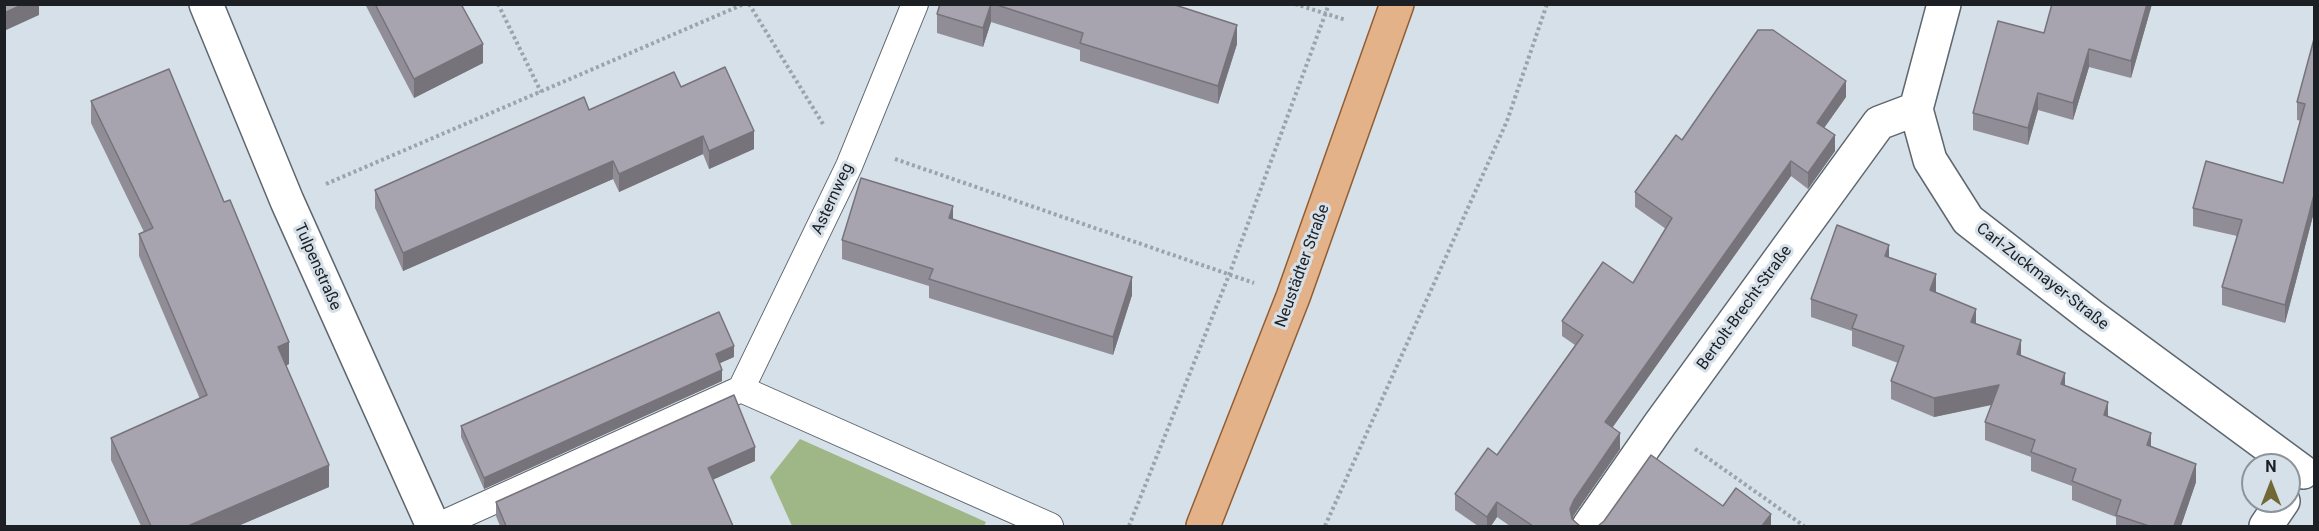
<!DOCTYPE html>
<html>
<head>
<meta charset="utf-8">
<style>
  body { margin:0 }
  #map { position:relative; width:2319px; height:531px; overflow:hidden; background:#d6e0e9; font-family:Roboto,sans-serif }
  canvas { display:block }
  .frame { position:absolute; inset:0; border:6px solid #1c1f23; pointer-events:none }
  .north { position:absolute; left:2241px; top:453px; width:60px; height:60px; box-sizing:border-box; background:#d6e0e9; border:2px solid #8c939a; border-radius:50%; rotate:0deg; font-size:16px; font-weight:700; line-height:24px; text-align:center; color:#1c1f23 }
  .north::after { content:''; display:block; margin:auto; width:21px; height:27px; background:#726835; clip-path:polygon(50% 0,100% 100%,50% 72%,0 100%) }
</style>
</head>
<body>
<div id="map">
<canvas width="2319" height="531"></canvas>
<div class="frame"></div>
<div class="north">N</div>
</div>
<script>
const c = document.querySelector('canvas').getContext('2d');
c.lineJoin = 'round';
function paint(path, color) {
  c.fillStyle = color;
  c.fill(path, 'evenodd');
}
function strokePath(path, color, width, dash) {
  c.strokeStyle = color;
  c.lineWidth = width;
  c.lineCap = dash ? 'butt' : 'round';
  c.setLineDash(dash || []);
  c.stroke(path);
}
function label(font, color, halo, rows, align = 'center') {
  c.font = font + ' Roboto,sans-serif';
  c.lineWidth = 6;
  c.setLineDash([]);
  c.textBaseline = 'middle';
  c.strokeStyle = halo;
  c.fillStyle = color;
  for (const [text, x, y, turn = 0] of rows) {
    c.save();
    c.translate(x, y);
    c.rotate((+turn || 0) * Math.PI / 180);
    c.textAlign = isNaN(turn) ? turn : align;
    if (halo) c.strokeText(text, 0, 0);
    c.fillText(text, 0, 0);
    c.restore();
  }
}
const green = new Path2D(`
  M 800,439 L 986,522 L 984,526 L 792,526 L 770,477 Z`);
const path = new Path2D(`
  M 498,4 L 541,92
  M 749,4 L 823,124
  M 1295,4 L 1346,20
  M 895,159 L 1254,283
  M 326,184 L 744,4
  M 1695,449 L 1804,526
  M 1129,526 L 1229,275 L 1329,4
  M 1325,526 L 1507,121 L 1547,4`);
const lane = new Path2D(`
  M 741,389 L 849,166 L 915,4
  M 438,526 L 741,389 L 1050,526`);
const street = new Path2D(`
  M 206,4 L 287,201 L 433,526
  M 1944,4 L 1916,109 L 1930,160 L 1968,220 L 2090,315 L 2303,472
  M 1589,526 L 1660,424 L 1879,123 L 1916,109
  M 2266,526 L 2283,501`);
const primary = new Path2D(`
  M 1203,526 L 1293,297 L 1397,4`);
const wall = new Path2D(`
  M 365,4 L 461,4 L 483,63 L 414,98 Z
  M 940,4 L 1172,4 L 1237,44 L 1218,104 L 1080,61 L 1080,50 L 991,22 L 983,47 L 937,33 L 937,14 Z
  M 2152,4 L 2131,78 L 2089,67 L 2073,120 L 2038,110 L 2028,145 L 1973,130 L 1973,113 L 2044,33 Z
  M 2314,39 L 2314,212 L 2285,323 L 2222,305 L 2222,287 L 2237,236 L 2193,226 L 2193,208 L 2283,183 L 2301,121 L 2297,120 L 2297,102 Z
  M 681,87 L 754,149 L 709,169 L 703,154 L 619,192 L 613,179 L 403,271 L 375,208 L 375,190 L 589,110 Z
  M 1846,97 L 1824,128 L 1835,151 L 1808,189 L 1791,176 L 1612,428 L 1620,449 L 1574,515 L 1572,519 L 1580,526 L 1510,526 L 1497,517 L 1491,526 L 1478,526 L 1455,510 L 1455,494 L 1497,455 L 1575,345 L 1562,336 L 1562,321 L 1633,283 L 1666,229 L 1635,207 L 1635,192 L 1682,140 Z
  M 91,101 L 289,364 L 286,366 L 329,487 L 238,526 L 141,526 L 111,460 L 111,438 L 200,399 L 139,256 L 139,234 L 144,232 L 91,123 Z
  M 953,219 L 1132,295 L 1113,355 L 929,298 L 929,286 L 842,259 L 842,240 Z
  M 1889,258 L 1976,324 L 2151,446 L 2196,482 L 2181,526 L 2116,526 L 2116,517 L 2072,500 L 2072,486 L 2031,471 L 2031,457 L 1985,440 L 1985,422 L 1992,405 L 1934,417 L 1891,399 L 1891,381 L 1898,363 L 1852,346 L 1852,331 L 1811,317 L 1811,299 Z
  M 734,357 L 719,363 L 722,381 L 484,489 L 461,437 L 461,426 Z
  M 755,461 L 713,479 L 733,526 L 500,526 L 496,516 L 496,502 Z`);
const shadedWall = new Path2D(`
  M 24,4 L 39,4 L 39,15 L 4,31 L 4,13 Z
  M 991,4 L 991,22 L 983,47 L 983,28 Z
  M 2147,4 L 2152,4 L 2131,78 L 2131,61 Z
  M 1237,25 L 1237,44 L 1218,104 L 1218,86 Z
  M 483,44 L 483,63 L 414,98 L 414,79 Z
  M 2089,49 L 2089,67 L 2073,120 L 2073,103 Z
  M 1846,81 L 1846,97 L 1817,138 L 1817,123 Z
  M 2038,93 L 2038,110 L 2028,145 L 2028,128 Z
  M 754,131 L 754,149 L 709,169 L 709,151 Z
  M 1835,135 L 1835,151 L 1808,189 L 1808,173 Z
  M 703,136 L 703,154 L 619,192 L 619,174 Z
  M 613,161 L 613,179 L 403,271 L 403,253 Z
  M 1791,161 L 1791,176 L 1605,438 L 1605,422 Z
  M 2314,195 L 2314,212 L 2285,323 L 2285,305 Z
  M 953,206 L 953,225 L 949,218 Z
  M 1889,245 L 1889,263 L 1885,256 Z
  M 1936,274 L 1936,293 L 1930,290 Z
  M 1132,277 L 1132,295 L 1113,355 L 1113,337 Z
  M 1976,309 L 1976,327 L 1971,322 Z
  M 2021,340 L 2021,359 L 2017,354 Z
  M 289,342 L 289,364 L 278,369 L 278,347 Z
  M 734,346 L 734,357 L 716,365 L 716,354 Z
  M 722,370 L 722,381 L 484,489 L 484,478 Z
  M 2065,373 L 2065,391 L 2061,384 Z
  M 1999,385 L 1999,403 L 1934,417 L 1934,398 Z
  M 2108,402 L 2108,421 L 2104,415 Z
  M 1620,433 L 1620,449 L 1574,515 L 1570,525 L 1570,509 L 1574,500 Z
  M 2151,433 L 2151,452 L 2147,445 Z
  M 755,447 L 755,461 L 708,482 L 708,468 Z
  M 2196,464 L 2196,482 L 2181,526 L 2174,526 Z
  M 329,465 L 329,487 L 238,526 L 188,526 Z
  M 1497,502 L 1497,517 L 1491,526 L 1487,526 L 1487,517 Z
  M 1771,514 L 1771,526 L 1762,526 Z`);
const building = new Path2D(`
  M 4,4 L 24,4 L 4,13 Z
  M 375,4 L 461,4 L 483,44 L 414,79 Z
  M 940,4 L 991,4 L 983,28 L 937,14 Z
  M 994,4 L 1172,4 L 1237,25 L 1218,86 L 1080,43 L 1083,33 Z
  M 2052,4 L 2147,4 L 2131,61 L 2089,49 L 2073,103 L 2038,93 L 2028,128 L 1973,113 L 1998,21 L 2044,33 Z
  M 1758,30 L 1773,30 L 1846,81 L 1817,123 L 1835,135 L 1808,173 L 1791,161 L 1605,422 L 1620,433 L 1574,500 L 1570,509 L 1572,519 L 1580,526 L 1533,526 L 1497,502 L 1487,517 L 1455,494 L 1488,448 L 1497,455 L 1583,335 L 1562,321 L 1603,262 L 1633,283 L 1672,218 L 1635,192 L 1676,135 L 1682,140 Z
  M 2314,39 L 2314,195 L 2285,305 L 2222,287 L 2242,220 L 2193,208 L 2206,161 L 2283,183 L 2305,104 L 2297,102 Z
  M 725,67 L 754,131 L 709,151 L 703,136 L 619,174 L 613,161 L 403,253 L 375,190 L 584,97 L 589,110 L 674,72 L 681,87 Z
  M 169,69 L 224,202 L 230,200 L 289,342 L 278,347 L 329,465 L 188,526 L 151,526 L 111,438 L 207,395 L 139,234 L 153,228 L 91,101 Z
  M 861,178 L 953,206 L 949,218 L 1132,277 L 1113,337 L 929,279 L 933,269 L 842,240 Z
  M 1837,225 L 1889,245 L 1885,256 L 1936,274 L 1930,290 L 1976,309 L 1971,322 L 2021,340 L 2017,354 L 2065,373 L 2061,384 L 2108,402 L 2104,415 L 2151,433 L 2147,445 L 2196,464 L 2174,526 L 2149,526 L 2116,515 L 2121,500 L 2072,481 L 2076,469 L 2031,452 L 2035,440 L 1985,422 L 1999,385 L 1934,398 L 1891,381 L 1904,346 L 1852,328 L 1857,315 L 1811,299 Z
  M 719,312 L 734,346 L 716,354 L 722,370 L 484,478 L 461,426 Z
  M 734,395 L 755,447 L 708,468 L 733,526 L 506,526 L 496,502 Z
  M 1651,455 L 1723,506 L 1736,488 L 1771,514 L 1762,526 L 1598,526 L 1604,521 Z`);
const streetNames = [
  ["Asternweg",833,199,-65],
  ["Neustädter Straße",1303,266,-70],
  ["Tulpenstraße",317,267,66],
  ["Carl-Zuckmayer-Straße",2042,277,38],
  ["Bertolt-Brecht-Straße",1745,308,-54]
];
paint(green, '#9fb686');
strokePath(lane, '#5e666e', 28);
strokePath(street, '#5e666e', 36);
strokePath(primary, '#915d33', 36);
strokePath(path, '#9ca4ab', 4, [3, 3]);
strokePath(lane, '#fff', 26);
strokePath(street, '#fff', 33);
strokePath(primary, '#e3b289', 33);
paint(wall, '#908d96');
paint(shadedWall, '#76737a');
paint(building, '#a8a4af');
strokePath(building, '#76737a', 1.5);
label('16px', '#1c1f23', '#d6e0e9', streetNames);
</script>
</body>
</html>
